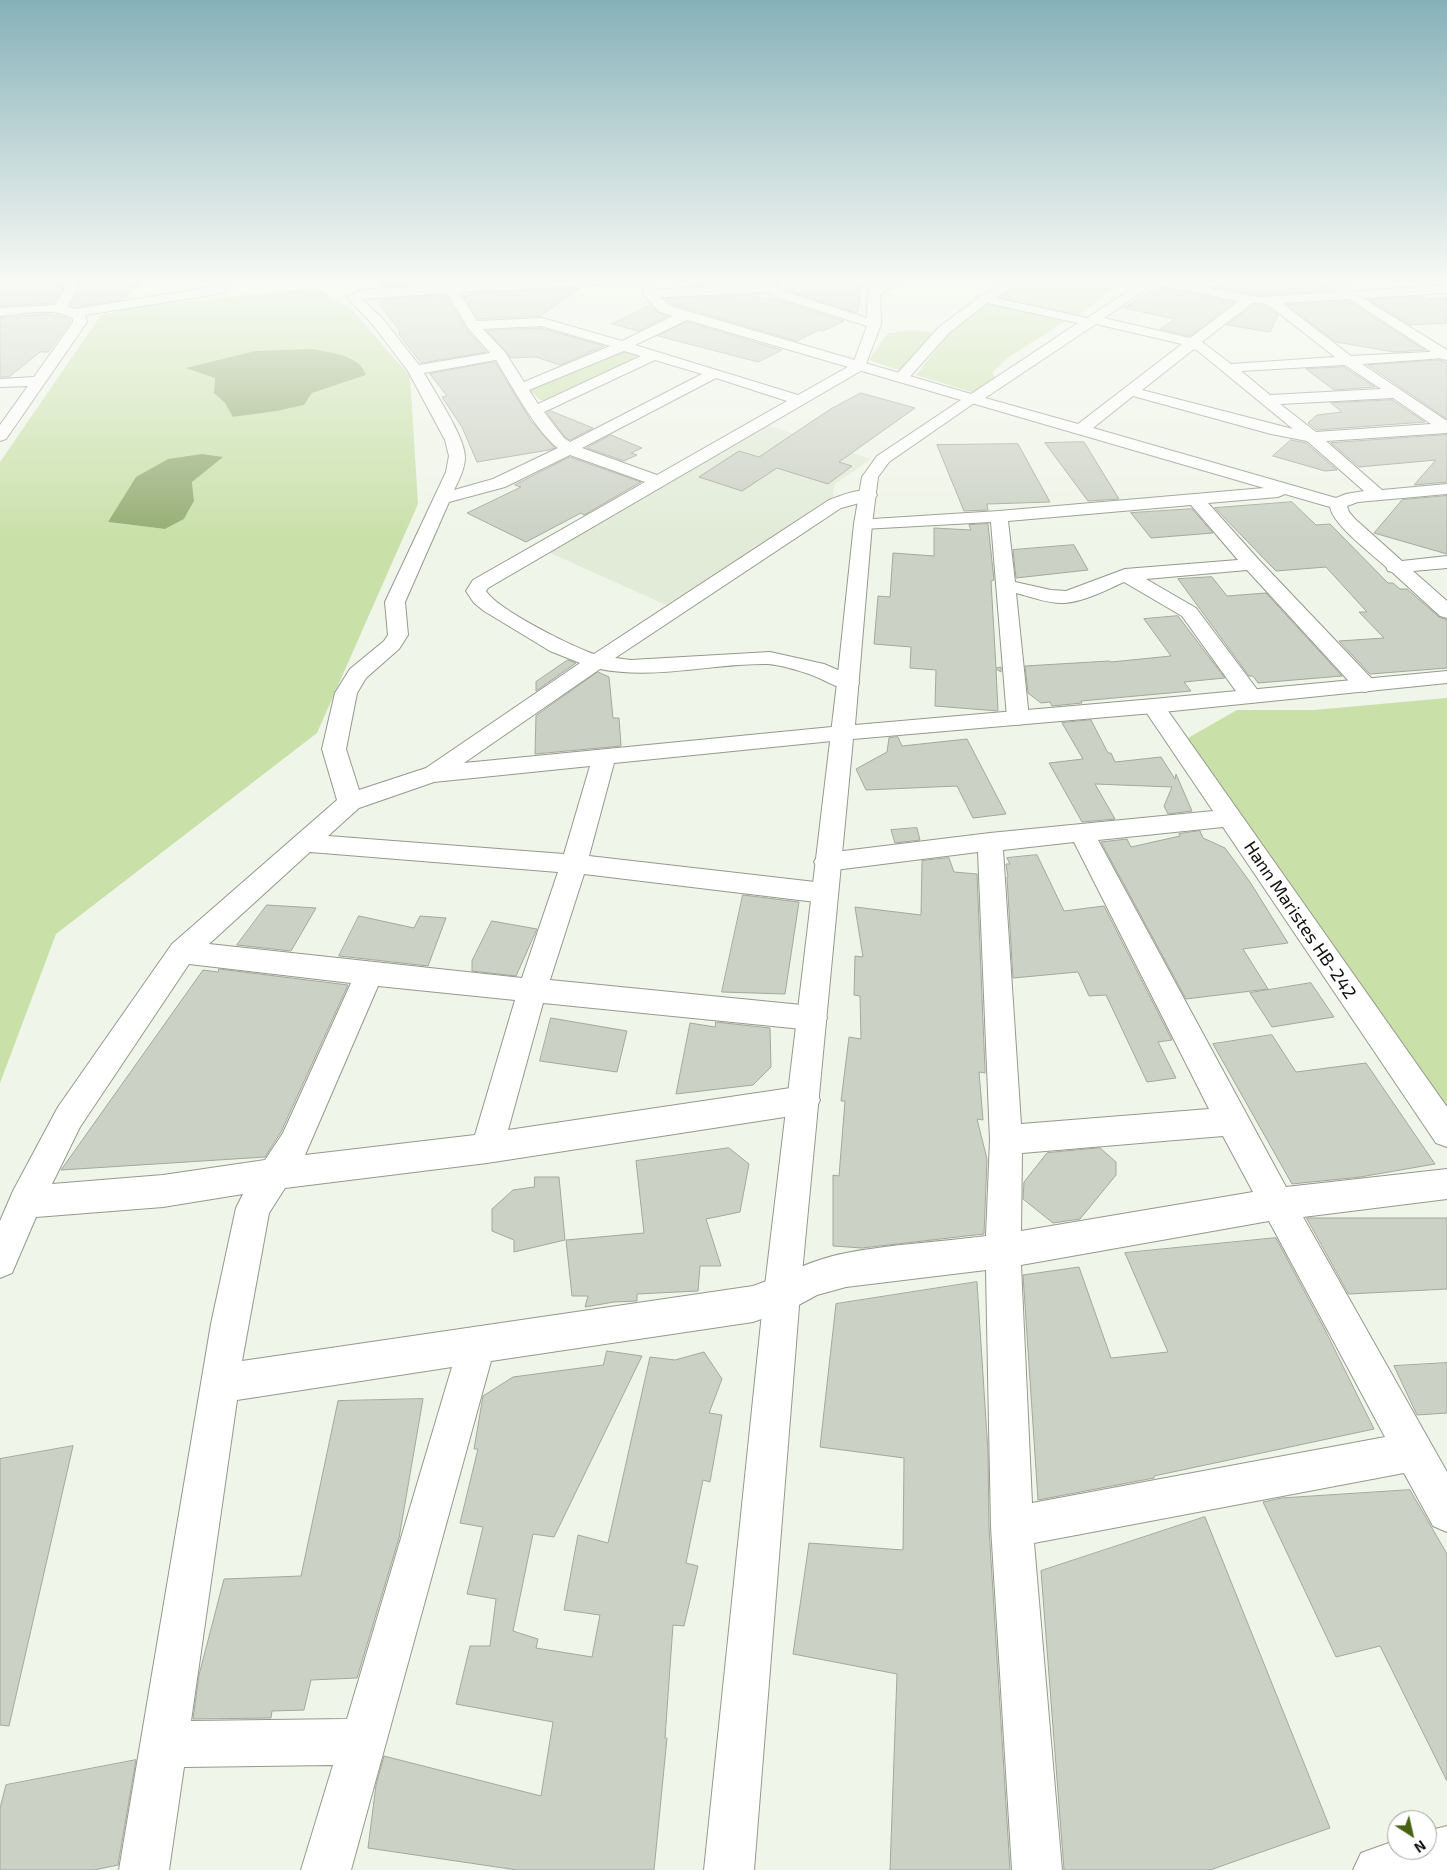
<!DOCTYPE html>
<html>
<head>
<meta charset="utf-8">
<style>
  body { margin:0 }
  #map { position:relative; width:1447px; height:1870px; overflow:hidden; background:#f0f5e9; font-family:"Exo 2",sans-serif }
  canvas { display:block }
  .north { position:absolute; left:1387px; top:1810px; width:50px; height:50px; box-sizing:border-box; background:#fff; border:1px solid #9f9f9d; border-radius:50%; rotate:145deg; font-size:14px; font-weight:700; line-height:20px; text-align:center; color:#0e0f0b }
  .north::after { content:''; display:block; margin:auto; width:18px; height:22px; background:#476111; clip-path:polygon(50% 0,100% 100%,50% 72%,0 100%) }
</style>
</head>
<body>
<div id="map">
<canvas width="1447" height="1870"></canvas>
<div class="north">N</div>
</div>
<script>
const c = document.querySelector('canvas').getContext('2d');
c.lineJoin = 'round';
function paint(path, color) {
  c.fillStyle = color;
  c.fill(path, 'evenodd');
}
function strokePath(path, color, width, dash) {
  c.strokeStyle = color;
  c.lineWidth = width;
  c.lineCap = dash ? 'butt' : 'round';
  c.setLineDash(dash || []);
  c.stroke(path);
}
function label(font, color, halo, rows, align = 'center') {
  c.font = font + ' "Exo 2",sans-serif';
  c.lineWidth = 5;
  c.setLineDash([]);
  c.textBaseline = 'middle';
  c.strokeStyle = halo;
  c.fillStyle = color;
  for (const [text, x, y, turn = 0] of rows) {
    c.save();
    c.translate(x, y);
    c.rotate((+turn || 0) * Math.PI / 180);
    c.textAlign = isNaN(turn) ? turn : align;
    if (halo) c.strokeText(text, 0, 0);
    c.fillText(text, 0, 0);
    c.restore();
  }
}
const built = new Path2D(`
  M 764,424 L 871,459 L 835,484 L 833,491 L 834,501 L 666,605 L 548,552 Z`);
const green = new Path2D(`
  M 1026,279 L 1127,279 L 1076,317 L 1067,320 L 1006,359 L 992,373 L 997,379 L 975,393 L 916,375 L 957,324 L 984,303 Z
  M 317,288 L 353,311 L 410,376 L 418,504 L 317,733 L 56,934 L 0,1083 L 0,462 L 101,315 L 135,307 ZM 366,375 L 312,393 L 304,405 L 277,411 L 234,417 L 225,403 L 214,393 L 215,378 ZM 222,457 L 192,482 L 194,501 L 184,519 L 165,529 L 108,522 Z
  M 912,330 L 937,333 L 904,372 L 869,360 L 888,333 Z
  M 621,350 L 637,355 L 640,358 L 548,400 L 540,400 L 531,391 L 533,386 Z
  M 1447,698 L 1447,1118 L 1225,803 L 1188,738 L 1237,710 L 1314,710 Z`);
const water = new Path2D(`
  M 313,349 C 331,353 360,355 366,375 L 312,393 L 304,405 L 277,411 L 233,417 L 225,403 L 214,393 L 215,378 L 186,368 L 255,351 Z
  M 202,454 L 223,457 L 192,482 L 194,501 L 184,519 L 165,529 L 108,522 L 136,477 L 168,459 Z`);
const building = new Path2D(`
  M 0,279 L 63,279 L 62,290 L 54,303 L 0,306 Z
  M 79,279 L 145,279 L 121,300 L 75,307 L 70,306 L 78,292 Z
  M 417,279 L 453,279 L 453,283 L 382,287 L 383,281 Z
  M 706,279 L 735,279 L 738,283 L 691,286 Z
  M 789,279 L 824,279 L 822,282 L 863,283 L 857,313 L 785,290 Z
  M 1227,279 L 1315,279 L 1332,290 L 1260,295 L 1216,287 Z
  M 1159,287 L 1235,302 L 1190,336 L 1160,329 L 1175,319 L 1124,308 Z
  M 580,288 L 541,316 L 478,319 L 464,297 L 475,293 Z
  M 446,295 L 466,329 L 486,352 L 421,363 L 400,336 L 399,330 L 380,305 L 381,300 Z
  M 750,295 L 780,301 L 844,321 L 823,331 L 819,330 L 797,341 L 671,304 L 665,299 Z
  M 1424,296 L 1429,299 L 1447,298 L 1447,323 L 1410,325 L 1369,300 Z
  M 1348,301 L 1425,350 L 1394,352 L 1336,342 L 1287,305 Z
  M 651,305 L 659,313 L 668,316 L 638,331 L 612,324 Z
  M 1253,305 L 1266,306 L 1278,315 L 1270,332 L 1227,325 Z
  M 47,314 L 65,317 L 71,321 L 48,352 L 40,352 L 9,377 L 0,377 L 0,318 Z
  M 687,322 L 782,350 L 758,362 L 658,336 Z
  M 541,328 L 604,346 L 560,365 L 536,357 L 511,358 L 487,331 Z
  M 1440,360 L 1447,363 L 1447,419 L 1368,365 Z
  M 495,362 L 531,421 L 555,448 L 549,450 L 477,462 L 462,427 L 442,397 L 447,396 L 430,374 Z
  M 1344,367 L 1375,387 L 1334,390 L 1306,369 Z
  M 861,393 L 915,408 L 839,462 L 852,466 L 828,484 L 777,468 L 742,491 L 699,477 L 739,451 L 759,457 L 829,410 Z
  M 1392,400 L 1425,422 L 1317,430 L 1308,423 L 1317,415 L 1342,412 L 1331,403 Z
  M 551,411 L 593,428 L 570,440 L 565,437 L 547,413 Z
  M 611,435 L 642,448 L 631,453 L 637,455 L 624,461 L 587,448 Z
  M 1447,435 L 1447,482 L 1414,485 L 1436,460 L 1359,467 L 1331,443 Z
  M 1291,440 L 1306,443 L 1337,470 L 1325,471 L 1273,456 Z
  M 1084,442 L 1119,499 L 1088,501 L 1045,443 Z
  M 1018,444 L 1050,502 L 987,504 L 988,510 L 964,511 L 937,445 Z
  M 570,457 L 641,482 L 584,515 L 581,513 L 526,542 L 467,513 L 521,487 L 515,485 Z
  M 1447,496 L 1447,554 L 1374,533 L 1402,500 Z
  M 1292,502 L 1316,525 L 1330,524 L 1388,583 L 1393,583 L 1400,589 L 1407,589 L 1439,617 L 1447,620 L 1447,668 L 1370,674 L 1339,641 L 1384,638 L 1359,612 L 1367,612 L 1326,567 L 1276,571 L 1215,508 Z
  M 1192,509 L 1213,533 L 1151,538 L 1131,513 Z
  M 988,524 L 994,580 L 991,581 L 996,668 L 1001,667 L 1001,672 L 996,669 L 998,711 L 935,706 L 936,670 L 910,668 L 911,647 L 874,644 L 878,596 L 890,597 L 893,553 L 934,556 L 934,528 L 971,530 L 969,525 Z
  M 1074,545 L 1088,570 L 1016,578 L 1013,550 Z
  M 1212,577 L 1227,596 L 1266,593 L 1342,676 L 1258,683 L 1253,676 L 1249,676 L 1178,579 Z
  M 1178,616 L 1225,678 L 1184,682 L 1191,691 L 1081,701 L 1082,703 L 1052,706 L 1050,702 L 1041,703 L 1028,693 L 1025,666 L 1109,661 L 1111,662 L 1171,656 L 1144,619 Z
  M 568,660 L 576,663 L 536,691 L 536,682 Z
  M 598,672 L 609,677 L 613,718 L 619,718 L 621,746 L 535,754 L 536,716 Z
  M 1091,720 L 1108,753 L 1111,753 L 1115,762 L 1161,757 L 1175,779 L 1176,774 L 1192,811 L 1168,814 L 1164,806 L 1172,787 L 1095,784 L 1115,819 L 1082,822 L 1049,763 L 1083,759 L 1062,723 Z
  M 898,737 L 902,746 L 967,739 L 1006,814 L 973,818 L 957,786 L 866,790 L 856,769 L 887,752 L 889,738 Z
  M 917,828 L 920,840 L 895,843 L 891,830 Z
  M 1200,831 L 1203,838 L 1225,848 L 1250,882 L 1288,943 L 1243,949 L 1268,989 L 1186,999 L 1101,842 L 1127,839 L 1131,847 L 1180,836 L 1179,834 Z
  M 1037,855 L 1064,911 L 1104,906 L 1172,1040 L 1158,1042 L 1176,1078 L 1147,1082 L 1106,995 L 1089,996 L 1078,972 L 1013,978 L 1007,877 L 1008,877 L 1006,864 L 1010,864 L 1007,858 Z
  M 949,858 L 954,872 L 977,874 L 985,1070 L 985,1073 L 979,1072 L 983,1120 L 977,1119 L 987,1159 L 984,1234 L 862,1248 L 833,1246 L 833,1175 L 839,1176 L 845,1101 L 841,1101 L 849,1037 L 861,1039 L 860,996 L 854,995 L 855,956 L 863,957 L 855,907 L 921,915 L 922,861 Z
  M 743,895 L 799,902 L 785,994 L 722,992 Z
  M 267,905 L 316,908 L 291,951 L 237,945 Z
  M 359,916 L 414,928 L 420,916 L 446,918 L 428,966 L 339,956 Z
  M 492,921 L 537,929 L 516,976 L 472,971 L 472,961 Z
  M 219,969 L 348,985 L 281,1132 L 265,1157 L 61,1170 L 203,970 L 218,972 Z
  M 1311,983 L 1334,1017 L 1272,1027 L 1250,993 Z
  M 551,1018 L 627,1031 L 617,1072 L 540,1061 Z
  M 716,1022 L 770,1028 L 771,1067 L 753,1085 L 676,1094 L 690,1023 L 715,1027 Z
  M 1272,1035 L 1296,1072 L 1366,1063 L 1435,1164 L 1360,1177 L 1292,1184 L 1213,1044 Z
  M 729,1148 L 749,1164 L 740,1212 L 706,1219 L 721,1266 L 700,1266 L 698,1291 L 637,1294 L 637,1301 L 614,1302 L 585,1307 L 588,1296 L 572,1296 L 566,1240 L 644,1233 L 636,1161 Z
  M 1100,1148 L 1116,1162 L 1116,1175 L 1080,1219 L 1053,1223 L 1023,1199 L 1024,1182 L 1047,1153 Z
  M 535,1177 L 559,1177 L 565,1240 L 514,1252 L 514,1240 L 492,1231 L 492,1209 L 513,1190 L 534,1187 Z
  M 1307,1218 L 1447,1218 L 1447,1289 L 1349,1294 Z
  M 1276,1238 L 1324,1328 L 1374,1429 L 1154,1476 L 1154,1478 L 1038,1500 L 1023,1275 L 1079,1267 L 1111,1358 L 1168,1352 L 1125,1253 Z
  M 977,1282 L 988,1452 L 989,1527 L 1010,1870 L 890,1870 L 897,1674 L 793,1654 L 809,1543 L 903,1550 L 904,1458 L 820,1447 L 836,1304 Z
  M 607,1351 L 642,1356 L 554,1537 L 533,1534 L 513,1631 L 538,1639 L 536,1648 L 592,1657 L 600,1615 L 564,1610 L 578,1535 L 608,1543 L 650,1357 L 675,1360 L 704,1352 L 722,1379 L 709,1413 L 722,1415 L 710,1482 L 703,1480 L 686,1563 L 698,1566 L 684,1626 L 673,1625 L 665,1738 L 667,1738 L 654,1870 L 517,1870 L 368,1848 L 376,1785 L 384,1756 L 541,1796 L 553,1722 L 456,1704 L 470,1646 L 490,1646 L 496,1599 L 467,1594 L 483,1527 L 460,1523 L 478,1449 L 474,1449 L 483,1396 L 513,1377 L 603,1365 Z
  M 1447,1363 L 1447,1413 L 1417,1415 L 1394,1366 Z
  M 423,1399 L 399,1538 L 357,1678 L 311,1680 L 304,1710 L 272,1711 L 271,1718 L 193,1719 L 199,1675 L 224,1579 L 301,1576 L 338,1401 Z
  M 73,1446 L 9,1726 L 0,1725 L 0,1459 Z
  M 1410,1490 L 1447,1554 L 1447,1781 L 1380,1646 L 1336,1657 L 1263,1502 L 1282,1498 Z
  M 1205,1517 L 1330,1828 L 1210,1870 L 1064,1870 L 1041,1571 Z
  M 136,1760 L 118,1865 L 94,1870 L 0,1870 L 0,1808 L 6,1785 Z`);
const minor = new Path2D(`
  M 65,279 L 77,279 L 76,291 L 67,307 L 75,309 L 211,287 L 223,279 L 236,279 L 223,292 L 212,295 L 85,315 L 87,322 L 6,439 L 0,441 L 0,425 L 28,386 L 0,387 L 0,379 L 34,377 L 73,322 L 73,319 C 54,306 22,314 0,316 L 0,308 L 55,305 L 64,291 Z
  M 573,279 L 642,279 L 636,283 L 459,292 L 477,321 L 542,318 L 622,341 L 681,312 L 691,312 L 693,315 L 691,318 L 635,345 L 798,395 L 853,364 L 867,326 L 775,297 L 767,292 L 648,298 L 642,294 L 648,290 L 765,284 L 771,279 L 783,279 L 776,287 L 783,291 L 867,318 L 868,292 L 872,279 L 884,279 L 883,284 L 894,279 L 909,279 L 880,294 L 881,324 L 864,369 L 488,588 L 486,591 C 498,610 571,646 594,654 L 829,500 C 843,495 859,488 874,491 L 877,495 L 874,499 L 841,508 L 615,658 L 631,660 L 770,652 L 824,664 L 856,678 L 859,683 L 856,688 C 839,692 825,679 809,674 C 797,670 781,665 768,664 C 714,663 654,680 600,669 L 464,763 L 842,726 L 850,728 L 853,733 L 850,738 L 842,740 L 614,763 L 589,856 L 824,883 L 833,886 L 837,893 L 833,900 L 824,903 L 584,874 L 550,980 L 812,1006 L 822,1009 L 827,1018 L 822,1027 L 812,1030 L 543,1003 L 508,1130 L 804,1086 L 815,1090 L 820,1100 L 815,1110 L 804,1114 L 487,1163 L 285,1188 L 269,1213 L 242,1361 L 753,1286 C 784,1275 813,1259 846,1253 C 892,1244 940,1242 986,1236 L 990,1140 L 978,852 L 827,871 L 818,869 L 814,862 L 818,855 L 827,853 L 990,833 L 1213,811 L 1142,706 L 1145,701 L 1153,699 L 1161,701 L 1447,1107 L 1447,1147 L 1436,1143 L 1223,827 L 1098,840 L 1286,1187 L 1447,1169 L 1447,1199 L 1303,1217 L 1447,1472 L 1447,1532 L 1433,1526 L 1404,1473 L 1034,1543 L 1062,1870 L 1012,1870 L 991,1527 L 986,1270 L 846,1287 L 817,1295 L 795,1307 L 753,1322 L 491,1361 L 351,1870 L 301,1870 L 333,1765 L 184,1767 L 169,1870 L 119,1870 L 211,1324 L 236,1208 L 243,1194 L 163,1207 L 36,1217 L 12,1273 L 0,1278 L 0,1221 L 13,1191 L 58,1107 L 172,944 L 337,800 L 322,749 L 335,693 L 350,669 L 384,641 L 388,635 L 385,602 L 446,472 L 449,456 L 445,440 L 408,371 L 373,325 L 348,298 L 358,291 L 371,289 ZM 447,293 L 468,328 L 490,353 L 419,365 L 383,319 L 362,299 ZM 541,326 L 610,346 L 524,382 L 505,352 L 483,329 ZM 624,351 L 641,356 L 538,404 L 529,390 ZM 496,360 C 511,384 536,432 558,448 L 493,479 L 454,490 C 459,480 465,468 465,457 C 465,437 434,391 424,373 ZM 655,360 L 702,374 L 570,442 L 564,438 L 544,412 ZM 716,378 L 787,401 L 657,475 L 582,448 ZM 570,455 L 645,482 L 473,580 L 466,591 L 474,603 L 484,611 L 550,651 L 580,663 L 426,768 L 359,790 L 346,749 L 357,693 L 366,678 L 399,649 L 408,635 L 405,602 L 449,502 L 505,487 ZM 590,766 L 564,854 L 328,836 L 359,808 L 434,782 ZM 1074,842 L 1209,1109 L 1021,1124 L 1003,850 ZM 310,852 L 558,872 L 522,978 L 209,944 ZM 189,964 L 351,983 L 283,1133 L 265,1160 L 163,1175 L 52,1184 L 80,1127 ZM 378,986 L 515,1000 L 475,1135 L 305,1155 ZM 1223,1136 L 1253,1192 L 1021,1231 L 1022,1153 ZM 1269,1221 L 1385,1437 L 1032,1503 L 1021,1265 ZM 452,1367 L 347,1719 L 191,1721 L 237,1400 Z
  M 1011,279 L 1025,279 L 996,298 L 1087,318 L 1133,288 L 1106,282 L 1104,279 L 1126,279 L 1141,282 L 1146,279 L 1164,279 L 1260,297 L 1447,285 L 1447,293 L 1282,303 L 1351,356 L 1447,351 L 1447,357 L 1444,358 L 1362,364 L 1447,421 L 1447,433 L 1326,441 L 1382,490 L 1447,484 L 1447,494 L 1358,502 L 1347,506 L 1349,512 L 1355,519 L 1402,561 L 1447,556 L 1447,568 L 1413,571 L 1447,601 L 1447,618 L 1440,616 L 1392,572 L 1388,571 L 1386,567 C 1371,553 1334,526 1330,507 L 1285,494 L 1278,497 L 1208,503 L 1259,560 L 1373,680 L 1376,685 L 1373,690 L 1365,692 L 1357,690 L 1247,570 L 1146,579 L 1196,608 L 1262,696 L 1259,701 L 1251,703 L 1243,701 L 1182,616 L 1124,582 C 1106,590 1086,601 1065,603 C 1049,604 1032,597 1016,593 L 1029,718 L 1026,723 L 1018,725 L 1010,723 L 1007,718 L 991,522 L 863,529 L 857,528 L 854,524 L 857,520 L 999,511 L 1264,488 L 968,402 L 966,399 L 968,396 L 1078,323 L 987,303 L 949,333 L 906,381 L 896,381 L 894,378 L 896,375 L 939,327 L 981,296 ZM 1154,284 L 1239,301 L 1190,338 L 1104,318 ZM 1252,303 L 1267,304 L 1335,357 L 1231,364 L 1202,342 ZM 1096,324 L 1182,344 L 1078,424 L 985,398 ZM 1194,349 L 1198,351 L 1293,429 L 1142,390 ZM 1345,365 L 1381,389 L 1270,395 L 1241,371 ZM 1133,396 L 1271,434 L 1307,441 L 1364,491 L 1346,494 L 1336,498 L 1093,428 ZM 1393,398 L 1431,424 L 1316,432 L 1280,404 ZM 1191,505 L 1238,560 L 1125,569 L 1066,591 L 1051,590 L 1015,582 L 1008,521 Z
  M 1447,1826 L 1447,1870 L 1353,1870 L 1361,1853 L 1397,1840 L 1397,1850 L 1427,1850 L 1427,1831 Z`);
const tertiary = new Path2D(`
  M 639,279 L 651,279 L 657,295 L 670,306 L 978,396 L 980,399 L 889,462 L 878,477 L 872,524 L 855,725 L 1153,699 L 1447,671 L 1447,683 L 1153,713 L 853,739 L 800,1294 L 754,1870 L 704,1870 L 764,1294 L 837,683 L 854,524 L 862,477 L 877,456 L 961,400 L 660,312 L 645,296 Z
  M 1318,279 L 1332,279 L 1447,350 L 1447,360 L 1442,359 Z`);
const streetNames = [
  ["Hann Maristes HB-242",1300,920,56]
];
paint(built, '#e2ebd8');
paint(green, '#c9e0a9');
paint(water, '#94ac72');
paint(building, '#ccd1c5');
strokePath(building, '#a3a89d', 1);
strokePath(minor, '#94998d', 2);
strokePath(tertiary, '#94998d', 2);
paint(minor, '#fff');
paint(tertiary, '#fff');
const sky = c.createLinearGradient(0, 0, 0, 540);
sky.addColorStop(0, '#86b1b9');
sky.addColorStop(0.52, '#f8faf5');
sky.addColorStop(1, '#f8faf500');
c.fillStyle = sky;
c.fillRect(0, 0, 1447, 540);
label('18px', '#0e0f0b', '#fff', streetNames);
</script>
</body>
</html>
